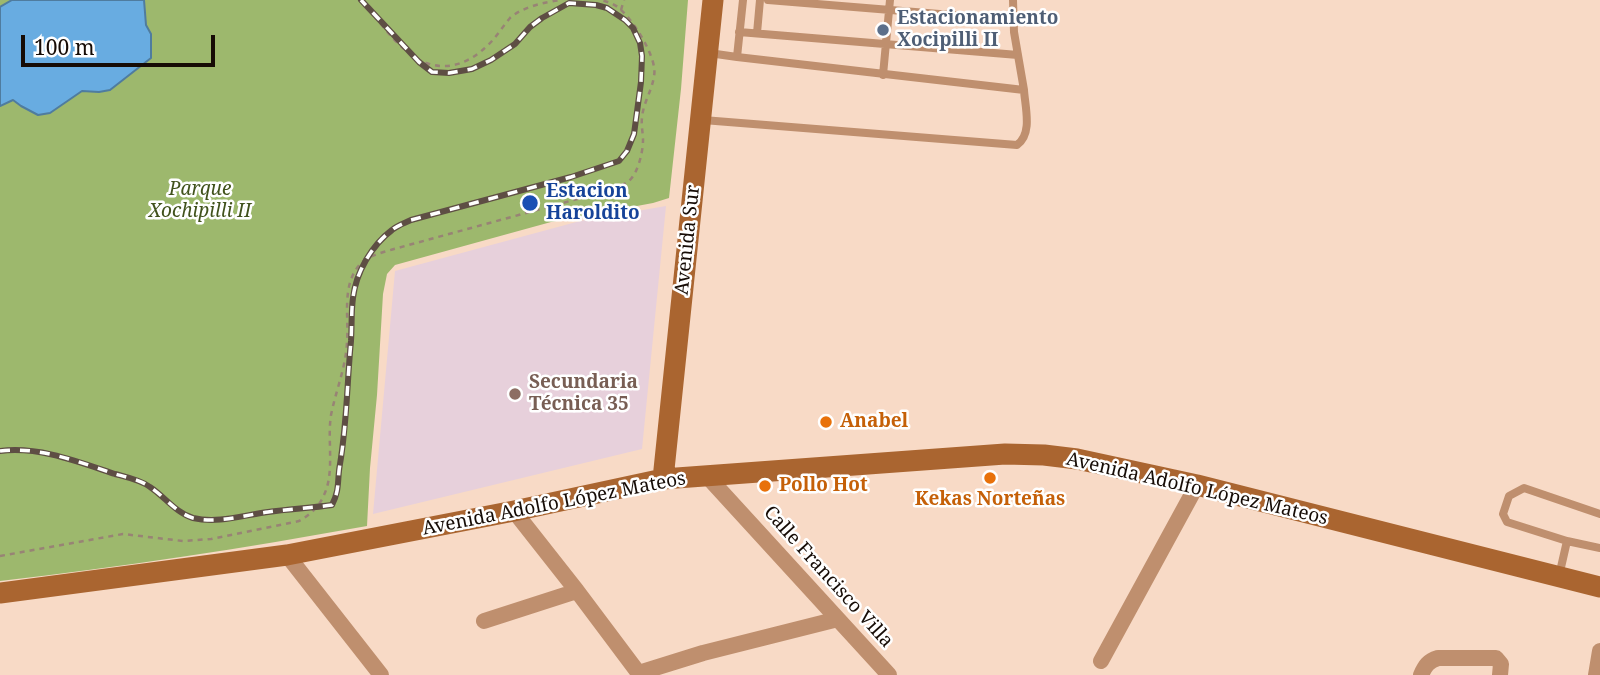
<!DOCTYPE html>
<html>
<head>
<meta charset="utf-8">
<style>
  body { margin:0 }
  #map { position:relative; width:1600px; height:675px; overflow:hidden; background:#f8dac6; font-family:"Noto Serif",serif }
  canvas { display:block }
  .scale { position:absolute; left:21px; top:35px; width:194px; height:32px; box-sizing:border-box; border:4px solid #160c06; border-top:0; padding-left:9px; font-size:21px; line-height:24px; white-space:nowrap; color:#160c06; -webkit-text-stroke:5px #fff; paint-order:stroke }
</style>
</head>
<body>
<div id="map">
<canvas width="1600" height="675"></canvas>
<div class="scale">100 m</div>
</div>
<script>
const c = document.querySelector('canvas').getContext('2d');
c.lineJoin = 'round';
function paint(path, color) {
  c.fillStyle = color;
  c.fill(path, 'evenodd');
}
function strokePath(path, color, width, dash) {
  c.strokeStyle = color;
  c.lineWidth = width;
  c.lineCap = dash ? 'butt' : 'round';
  c.setLineDash(dash || []);
  c.stroke(path);
}
function label(font, color, halo, rows, align = 'center') {
  c.font = font + ' "Noto Serif",serif';
  c.lineWidth = 5;
  c.setLineDash([]);
  c.textBaseline = 'middle';
  c.strokeStyle = halo;
  c.fillStyle = color;
  for (const [text, x, y, turn = 0] of rows) {
    c.save();
    c.translate(x, y);
    c.rotate((+turn || 0) * Math.PI / 180);
    c.textAlign = isNaN(turn) ? turn : align;
    if (halo) c.strokeText(text, 0, 0);
    c.fillText(text, 0, 0);
    c.restore();
  }
}
const education = new Path2D(`
  M 666,206 L 642,449 L 373,514 L 395,271 L 580,221 Z`);
const forest = new Path2D(`
  M 0,0 L 688,0 L 681,89 L 669,198 L 653,203 L 551,222 L 395,265 L 387,274 L 383,294 L 377,395 L 370,468 L 367,526 C 245,548 123,567 0,581 Z`);
const water = new Path2D(`
  M 12,0 L 144,0 L 146,25 L 151,34 L 151,58 L 110,90 L 99,92 L 82,91 L 50,113 L 38,115 L 21,106 L 13,100 L 0,106 L 0,7 Z`);
const path = new Path2D(`
  M 362,0 C 375,16 389,36 404,49 C 433,75 464,70 490,43 C 497,36 503,26 510,18 C 522,7 545,2 561,0
  M 621,10 L 624,0
  M 0,556 L 123,534 L 183,541 L 211,539 L 299,521 C 310,515 319,507 324,495 C 335,472 327,440 331,415 C 336,390 346,367 347,342 C 349,318 342,289 357,268 C 365,256 381,253 394,249 L 614,189 C 619,186 625,184 629,181 C 638,173 643,152 643,140 C 643,133 641,125 642,118 C 643,103 652,91 654,76 C 658,59 634,21 620,9 C 615,4 608,2 601,0`);
const lane = new Path2D(`
  M 743,0 L 737,57 L 1024,90 L 1014,32 L 1013,0
  M 768,0 L 1013,20
  M 739,32 L 1018,55
  M 757,33 L 760,0
  M 709,53 L 737,57
  M 883,75 L 890,0
  M 703,120 L 1017,145 C 1033,134 1025,107 1024,90
  M 1600,514 L 1524,488 L 1509,496 L 1503,514 L 1507,522 L 1567,541 L 1600,548
  M 1559,576 L 1567,541`);
const street = new Path2D(`
  M 707,476 L 889,675
  M 514,511 L 577,591 L 640,675
  M 287,555 L 381,675
  M 484,621 L 577,591
  M 1101,661 L 1197,485
  M 639,673 L 703,653 L 838,619
  M 1421,675 C 1425,666 1428,661 1438,658 L 1496,658 L 1501,664 L 1500,675
  M 1596,675 L 1600,651`);
const secondary = new Path2D(`
  M 663,479 L 713,0
  M 0,593 L 287,555 L 514,511 L 663,479 L 1005,454 L 1044,455 L 1077,459 L 1197,485 L 1600,587`);
const rail = new Path2D(`
  M 0,451 C 39,446 79,462 115,474 C 126,477 141,480 150,487 C 164,496 176,513 193,518 C 218,524 244,515 268,512 C 289,509 311,508 332,505 C 340,490 337,480 340,464 C 347,423 347,382 351,341 C 352,327 351,312 353,298 C 356,272 372,245 392,230 C 398,225 405,223 411,220 L 571,177 L 619,161 L 627,151 L 634,134 L 641,82 L 642,56 L 640,43 L 633,28 L 625,20 L 607,8 L 596,5 L 569,3 L 542,18 L 530,27 L 515,44 L 491,60 L 472,69 L 449,73 L 432,72 L 419,62 L 361,0`);
const markers = [
  [883,30,7,"#5c6f8a"],
  [530,203,9,"#1a4fb4"],
  [515,394,7,"#8d6e63"],
  [826,422,7,"#e8710a"],
  [990,478,7,"#e8710a"],
  [765,486,7,"#e8710a"]
];
const serviceNames = [
  ["Estacionamiento",897,19],
  ["Xocipilli II",897,41]
];
const parkNames = [
  ["Parque",200,190],
  ["Xochipilli II",200,212]
];
const transitNames = [
  ["Estacion",546,192],
  ["Haroldito",546,214]
];
const streetNames = [
  ["Avenida Sur",688,240,-84],
  ["Avenida Adolfo López Mateos",1197,489,13],
  ["Avenida Adolfo López Mateos",554,504,-11],
  ["Calle Francisco Villa",828,577,48]
];
const educationNames = [
  ["Secundaria",529,383],
  ["Técnica 35",529,405]
];
const foodNames = [
  ["Anabel",840,422],
  ["Pollo Hot",779,486],
  ["Kekas Norteñas",990,500,"center"]
];
paint(education, '#e7d0db');
paint(forest, '#9db86d');
paint(water, '#68ace1');
strokePath(water, '#4f7c9f', 2);
strokePath(path, '#988375', 2.5, [5, 5]);
strokePath(lane, '#bf8f6e', 8);
strokePath(street, '#bf8f6e', 16);
strokePath(secondary, '#aa6530', 21);
strokePath(rail, '#5e4e44', 6);
strokePath(rail, '#fff', 3.5, [10]);
for (const [x, y, r, color] of markers) {
  const dot = new Path2D();
  dot.arc(x, y, r, 0, 2 * Math.PI);
  c.fillStyle = color;
  c.fill(dot);
  strokePath(dot, '#fff', 2.5);
}
label('bold 19px', '#4e5e75', '#fff', serviceNames, 'left');
label('italic 19px', '#41521c', '#fff', parkNames);
label('bold 19px', '#164399', '#fff', transitNames, 'left');
label('19px', '#160c06', '#fff', streetNames);
label('bold 19px', '#785e54', '#fff', educationNames, 'left');
label('bold 19px', '#c56008', '#fff', foodNames, 'left');
</script>
</body>
</html>
